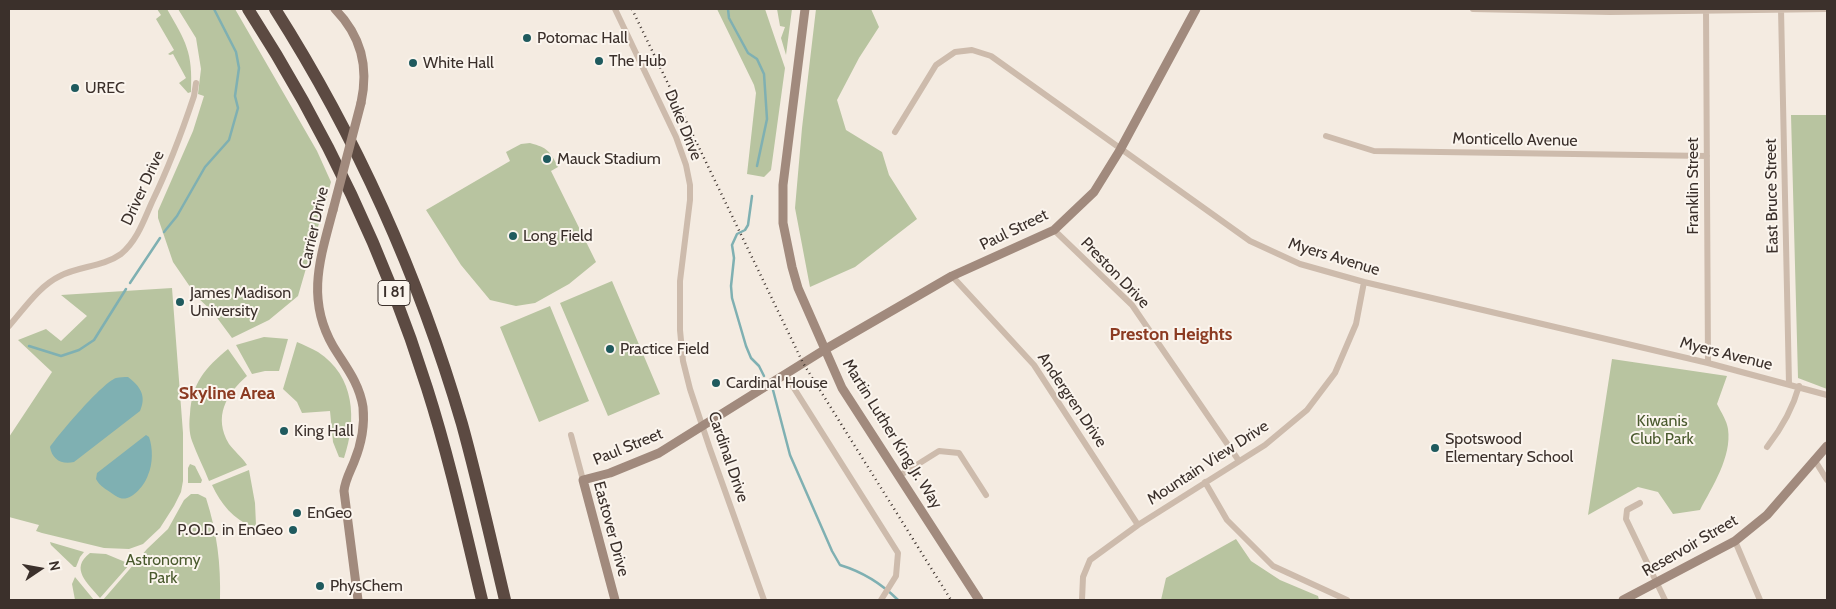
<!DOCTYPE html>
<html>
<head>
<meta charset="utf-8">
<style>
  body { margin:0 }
  #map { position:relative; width:1836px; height:609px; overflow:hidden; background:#f4ebe1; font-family:Cabin,sans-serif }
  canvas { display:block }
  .frame { position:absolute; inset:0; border:10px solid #3b302b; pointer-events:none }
  .north { position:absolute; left:15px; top:544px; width:50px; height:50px; -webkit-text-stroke:4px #fbf5ee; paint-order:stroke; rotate:78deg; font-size:14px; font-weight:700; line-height:20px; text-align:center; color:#3b302b }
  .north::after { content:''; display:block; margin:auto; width:18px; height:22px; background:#3b302b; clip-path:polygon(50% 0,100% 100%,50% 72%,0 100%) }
</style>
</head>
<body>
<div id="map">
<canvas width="1836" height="609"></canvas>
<div class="frame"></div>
<div class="north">N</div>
</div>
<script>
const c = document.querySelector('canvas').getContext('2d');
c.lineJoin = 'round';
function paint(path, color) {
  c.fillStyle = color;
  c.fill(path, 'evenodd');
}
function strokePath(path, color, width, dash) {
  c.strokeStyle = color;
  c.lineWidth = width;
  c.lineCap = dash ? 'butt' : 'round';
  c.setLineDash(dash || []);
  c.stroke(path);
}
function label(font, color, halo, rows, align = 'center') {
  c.font = font + ' Cabin,sans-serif';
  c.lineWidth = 4;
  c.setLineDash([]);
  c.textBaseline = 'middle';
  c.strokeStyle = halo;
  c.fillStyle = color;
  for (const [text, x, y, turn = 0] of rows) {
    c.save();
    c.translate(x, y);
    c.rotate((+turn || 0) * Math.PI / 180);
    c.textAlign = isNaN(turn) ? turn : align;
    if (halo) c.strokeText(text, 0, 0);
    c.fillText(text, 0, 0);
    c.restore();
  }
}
const green = new Path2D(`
  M 157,9 L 167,9 C 186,42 193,52 191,92 L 188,93 L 179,83 L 186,78 L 173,54 L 170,55 L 168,54 L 174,50 L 156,19 L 161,15 Z
  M 178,9 L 235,9 L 317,151 L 331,182 L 298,296 L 269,320 L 232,338 L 212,311 L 197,297 L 173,262 L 158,218 L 158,211 L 193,131 L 204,96 L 198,94 L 201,69 L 196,38 Z
  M 717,9 L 765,9 L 785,68 L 771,170 L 764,177 L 747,174 L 756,93 L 754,85 Z
  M 777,9 L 792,9 L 786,55 L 781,38 L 785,27 L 780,26 Z
  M 816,9 L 871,9 L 879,27 L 859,58 L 837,100 L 846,130 L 882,152 L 889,175 L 917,219 L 855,267 L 810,287 L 795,208 L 802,128 Z
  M 1791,115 L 1827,115 L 1827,389 L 1798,378 Z
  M 530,143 C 548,148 550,151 558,167 L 551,171 L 596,262 L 569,284 L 535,303 L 516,306 L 490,300 L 461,265 L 426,210 L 510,161 L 506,152 L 521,144 Z
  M 612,281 L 660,394 L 608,416 L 560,303 Z
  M 172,288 L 183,433 L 183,481 L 181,492 L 174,506 L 160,528 L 143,544 L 129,549 L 104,548 L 42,533 L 36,531 L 39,525 L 9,517 L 9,437 L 52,372 L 18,340 L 46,329 L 61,341 L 87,316 L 61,295 Z
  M 550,306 L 589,401 L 539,422 L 500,327 Z
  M 264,337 L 288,339 L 279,371 L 265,371 L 252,374 L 236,345 Z
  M 297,342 C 304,345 311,348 318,352 C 355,376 357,420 344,458 L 339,457 L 333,442 L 330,411 L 302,413 L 297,402 L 283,389 Z
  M 228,349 L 247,376 C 226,394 213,417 229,444 C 234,451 242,457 247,465 L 209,481 C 204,468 197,455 192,441 C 189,433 189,422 190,414 C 192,383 205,368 228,349 Z
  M 1612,359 L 1727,376 L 1717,404 C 1721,412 1727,421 1728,429 C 1732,457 1712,487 1700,510 L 1673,514 L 1658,492 L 1638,487 L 1588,515 Z
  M 190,464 L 195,466 L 202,480 L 201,483 L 188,483 L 188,468 Z
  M 249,470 L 255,503 L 256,525 L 256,527 L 253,527 C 233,519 221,504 212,485 Z
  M 191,494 L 198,494 L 206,498 C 217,532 221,564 220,600 L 103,600 L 147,549 L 168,529 L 184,500 Z
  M 1236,539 L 1251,561 L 1280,580 L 1318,596 L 1319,600 L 1161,600 L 1166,578 Z
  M 50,542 L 84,552 L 80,557 L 76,567 L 74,567 L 51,545 Z
  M 90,553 L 106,554 L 130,564 L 100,598 C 88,583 69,569 90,553 Z
  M 75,577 L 94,600 L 75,600 L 72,584 Z`);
const water = new Path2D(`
  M 128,377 C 140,386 147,396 140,411 L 74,462 C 61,465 52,459 50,447 C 60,433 102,383 116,378 C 120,377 124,377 128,377 Z
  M 146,435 L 149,437 C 153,448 153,464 148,475 C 145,485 131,502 120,498 C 117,497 113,494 110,492 C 104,488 99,485 96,479 L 97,473 Z`);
const stream = new Path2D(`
  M 728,9 L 729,18 L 748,53 L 757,59 L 764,74 L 767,119 L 757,166
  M 752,196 L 748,225 L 745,230 L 737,234 L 732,245 L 734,258 L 731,286 L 732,298 L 746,346 L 751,358 L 759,366 L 764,376
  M 164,232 L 177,216 L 205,167 L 229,140 L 238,108 L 235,96 L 239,68 L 236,52 L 214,9
  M 130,283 L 160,238
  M 29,346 L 61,356 L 79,350 L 94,340 L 126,289
  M 773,390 L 790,455 L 832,551 L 840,565 C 863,572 881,583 898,600`);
const street = new Path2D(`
  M 615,9 L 676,137 L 686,165 L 690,185 L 690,200 L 680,281 L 680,330 L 683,361 L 690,389 L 710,449 L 764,600
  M 1473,9 L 1610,12 L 1827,9
  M 1706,9 L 1708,363
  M 1781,9 L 1789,384
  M 895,132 L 936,65 L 955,52 L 972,50 L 991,56 L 1250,241 L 1300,264 L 1364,282 L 1708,363 L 1827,395
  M 1326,136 L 1374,151 L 1707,156
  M 1054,230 L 1132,305 L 1239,461
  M 952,276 L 1034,365 L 1138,525
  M 9,326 C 24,309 39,286 60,276 C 79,266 103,267 121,254 C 137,241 144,220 152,202 C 169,167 182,132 194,96 L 196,83
  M 785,374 L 898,553 L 896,576 L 881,600
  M 571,435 L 583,480
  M 1767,447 C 1781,429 1793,408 1799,386
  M 1814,459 L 1827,480
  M 899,476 L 939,451 L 959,453 L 986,495
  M 1205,482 L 1227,520 L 1273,566 L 1347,600
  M 1640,503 L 1627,510 L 1626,519 L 1665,600
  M 1735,541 L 1760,600
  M 1082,600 L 1083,577 L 1090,560 L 1138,525 L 1265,445 L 1307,410 L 1335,373 L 1356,324 L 1364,282`);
const secondary = new Path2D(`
  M 335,9 C 361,36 369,66 361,103
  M 805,9 L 783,185 L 783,223 L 792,267 L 798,288 L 842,388 L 979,600
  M 333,210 C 320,259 306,299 333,346 C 345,366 359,382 363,407 C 365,426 361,445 354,462 C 350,472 345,480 344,491 L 358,600
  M 615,600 L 583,480 L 610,473 L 659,453 L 824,350 L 952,276 L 1054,230 L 1094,192 L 1120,150 L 1196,9
  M 1623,600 L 1735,541 L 1767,515 L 1827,446`);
const highway = new Path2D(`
  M 248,9 C 324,127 385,254 427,388 C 449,457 465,529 482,600
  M 275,9 C 357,138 419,277 462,424 C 478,482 491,541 505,600`);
const rail = new Path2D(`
  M 632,9 L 803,363 L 951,600`);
const secondaryBridge = new Path2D(`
  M 333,210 L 361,103`);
const markers = [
  [527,38,5,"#1f5a5e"],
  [599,61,5,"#1f5a5e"],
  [413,63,5,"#1f5a5e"],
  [75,88,5,"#1f5a5e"],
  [547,159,5,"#1f5a5e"],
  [513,236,5,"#1f5a5e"],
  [180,302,5,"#1f5a5e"],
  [610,349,5,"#1f5a5e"],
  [716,383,5,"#1f5a5e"],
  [284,431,5,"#1f5a5e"],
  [1435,448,5,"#1f5a5e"],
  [297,513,5,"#1f5a5e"],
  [293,530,5,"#1f5a5e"],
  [320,586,5,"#1f5a5e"]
];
const shields = [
  [394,293,32]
];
const shieldNames = [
  ["I 81",394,293]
];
const poiNames = [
  ["Potomac Hall",537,38],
  ["The Hub",609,61],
  ["White Hall",423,63],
  ["UREC",85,88],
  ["Mauck Stadium",557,159],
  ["Long Field",523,236],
  ["James Madison",190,293],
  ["University",190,311],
  ["Practice Field",620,349],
  ["Cardinal House",726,383],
  ["King Hall",294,431],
  ["Spotswood",1445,439],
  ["Elementary School",1445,457],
  ["EnGeo",307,513],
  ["P.O.D. in EnGeo",283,530,"right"],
  ["PhysChem",330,586]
];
const streetNames = [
  ["Duke Drive",683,125,68],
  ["Monticello Avenue",1515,140,1],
  ["Franklin Street",1693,186,-90],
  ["Driver Drive",143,188,-65],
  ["East Bruce Street",1772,196,-91],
  ["Carrier Drive",314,228,-77],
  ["Paul Street",1014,230,-26],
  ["Myers Avenue",1334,257,17],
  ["Preston Drive",1115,273,46],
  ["Myers Avenue",1726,354,14],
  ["Andergren Drive",1072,400,56],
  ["Martin Luther King Jr. Way",892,434,58],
  ["Paul Street",628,447,-22],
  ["Cardinal Drive",728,457,71],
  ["Mountain View Drive",1208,463,-33],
  ["Eastover Drive",611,529,75],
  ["Reservoir Street",1690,546,-30]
];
const parkNames = [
  ["Kiwanis",1662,421],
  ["Club Park",1662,439],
  ["Astronomy",163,560],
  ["Park",163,578]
];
const neighbourhoodNames = [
  ["Preston Heights",1171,335],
  ["Skyline Area",227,394]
];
paint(green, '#b8c4a0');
paint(water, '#7fb0b2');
strokePath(stream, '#7fb0b2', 2.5);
strokePath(street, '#cdbbac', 6);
strokePath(secondary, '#a18a7d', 9);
strokePath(highway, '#5c4a42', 12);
strokePath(rail, '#3b302b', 2.5, [1, 4]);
strokePath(secondaryBridge, '#a18a7d', 9);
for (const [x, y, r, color] of markers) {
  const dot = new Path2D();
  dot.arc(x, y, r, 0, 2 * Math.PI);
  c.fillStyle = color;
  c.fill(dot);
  strokePath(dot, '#fbf5ee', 2);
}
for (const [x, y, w] of shields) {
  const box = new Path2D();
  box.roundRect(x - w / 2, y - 12.5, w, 25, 4);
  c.fillStyle = '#fbf5ee';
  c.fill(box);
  strokePath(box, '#3b302b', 1);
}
label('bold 15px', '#3b302b', null, shieldNames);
label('16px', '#3b302b', '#fbf5ee', poiNames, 'left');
label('16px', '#3b302b', '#fbf5ee', streetNames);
label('16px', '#4a5a2e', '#fbf5ee', parkNames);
label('bold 18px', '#8c3b22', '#fbf5ee', neighbourhoodNames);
</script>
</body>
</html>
